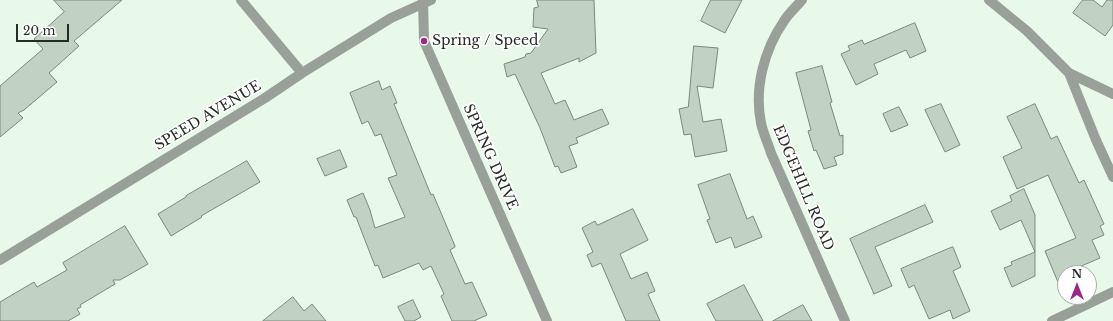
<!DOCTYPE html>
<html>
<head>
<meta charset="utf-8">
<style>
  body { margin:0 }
  #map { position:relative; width:1113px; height:321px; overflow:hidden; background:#e8f9ea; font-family:"Libre Baskerville",serif }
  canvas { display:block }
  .north { position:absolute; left:1057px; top:265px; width:40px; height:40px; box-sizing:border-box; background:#fff; border:1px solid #a8aaa8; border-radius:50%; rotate:0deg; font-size:11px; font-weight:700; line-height:16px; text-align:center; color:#252b26 }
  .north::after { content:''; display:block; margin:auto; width:14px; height:18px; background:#9b2987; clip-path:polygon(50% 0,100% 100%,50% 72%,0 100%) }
  .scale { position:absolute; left:16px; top:24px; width:53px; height:18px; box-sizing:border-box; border:2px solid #252b26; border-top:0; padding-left:5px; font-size:12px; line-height:14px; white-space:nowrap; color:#252b26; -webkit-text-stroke:3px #fff; paint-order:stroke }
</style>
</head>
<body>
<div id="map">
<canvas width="1113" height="321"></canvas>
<div class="north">N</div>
<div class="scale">20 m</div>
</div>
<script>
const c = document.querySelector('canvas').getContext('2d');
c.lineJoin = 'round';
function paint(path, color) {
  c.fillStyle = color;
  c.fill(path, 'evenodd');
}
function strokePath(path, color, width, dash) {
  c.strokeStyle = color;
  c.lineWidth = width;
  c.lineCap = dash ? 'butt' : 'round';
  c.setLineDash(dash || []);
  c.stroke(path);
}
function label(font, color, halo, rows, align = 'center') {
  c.font = font + ' "Libre Baskerville",serif';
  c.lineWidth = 3.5;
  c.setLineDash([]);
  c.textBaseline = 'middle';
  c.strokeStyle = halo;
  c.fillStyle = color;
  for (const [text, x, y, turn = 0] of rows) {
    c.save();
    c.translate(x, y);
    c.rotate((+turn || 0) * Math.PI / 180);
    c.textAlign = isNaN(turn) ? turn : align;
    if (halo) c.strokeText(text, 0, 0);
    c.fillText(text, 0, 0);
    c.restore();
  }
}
const building = new Path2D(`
  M 54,0 L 122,0 L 74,41 L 79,46 L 49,73 L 57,82 L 24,110 L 18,113 L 23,118 L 0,137 L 0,86 L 43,49 L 34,39 L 64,12 Z
  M 537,0 L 594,0 L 596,53 L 579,62 L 579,58 L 541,73 L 555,104 L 565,100 L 574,120 L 602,109 L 609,124 L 576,138 L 578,143 L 569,146 L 577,167 L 561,173 L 558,166 L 555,167 L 540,128 L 515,74 L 507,77 L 504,64 L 525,57 L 526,54 L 531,53 L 548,29 L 533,27 L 534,8 L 538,7 Z
  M 711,0 L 742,0 L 725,33 L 701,21 Z
  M 1083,0 L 1093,0 L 1102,7 L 1107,0 L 1113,0 L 1113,25 L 1105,36 L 1073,13 Z
  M 915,23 L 926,51 L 910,58 L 906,50 L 874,64 L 878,74 L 856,85 L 841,54 L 850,50 L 848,46 L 862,40 L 864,44 Z
  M 694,46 L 718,48 L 713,88 L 697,86 L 703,122 L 721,119 L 727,151 L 695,157 L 691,134 L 684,135 L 679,109 L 688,107 Z
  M 822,66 L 832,102 L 830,103 L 840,136 L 843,135 L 843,154 L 834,157 L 837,165 L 824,169 L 816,150 L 814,151 L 808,131 L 811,130 L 796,73 Z
  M 379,81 L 382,90 L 390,86 L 397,103 L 394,104 L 431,195 L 433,194 L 455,246 L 455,247 L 450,250 L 465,284 L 472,282 L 487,315 L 474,321 L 452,321 L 441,296 L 444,294 L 431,266 L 423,270 L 419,263 L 383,278 L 378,265 L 375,266 L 356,217 L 354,217 L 347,200 L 363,193 L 370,210 L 375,228 L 405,217 L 388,178 L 397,175 L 381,134 L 375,136 L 368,121 L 362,124 L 350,93 Z
  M 941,104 L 960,145 L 945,152 L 925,110 Z
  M 1035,104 L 1051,139 L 1057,136 L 1079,183 L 1084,180 L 1104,224 L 1100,226 L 1104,235 L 1092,240 L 1100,258 L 1065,273 L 1065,299 L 1045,251 L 1076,238 L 1048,175 L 1017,189 L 1003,157 L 1022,148 L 1007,117 Z
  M 899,107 L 908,125 L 891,132 L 883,114 Z
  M 340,150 L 347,167 L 325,176 L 317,159 Z
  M 247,161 L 260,182 L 201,216 L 202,217 L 171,236 L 158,214 L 186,197 L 186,196 Z
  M 730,174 L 747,219 L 753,216 L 762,237 L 735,248 L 731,237 L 716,243 L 707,220 L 710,219 L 698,185 Z
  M 1024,189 L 1035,215 L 1035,276 L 1012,287 L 1004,268 L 1012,265 L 1011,262 L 1035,252 L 1021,220 L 1000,230 L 991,211 L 1012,201 L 1010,196 Z
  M 925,205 L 933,222 L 875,247 L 892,286 L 874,294 L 850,239 Z
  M 633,209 L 648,240 L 620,254 L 631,279 L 647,272 L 655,291 L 648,294 L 660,321 L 626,321 L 601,263 L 592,267 L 587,255 L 593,252 L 582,228 L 595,221 L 597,225 Z
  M 125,226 L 148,264 L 120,280 L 113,280 L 115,284 L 80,305 L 81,307 L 77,309 L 80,314 L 68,321 L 0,321 L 0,302 L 34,282 L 37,287 L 67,270 L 63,263 Z
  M 953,247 L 961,267 L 953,271 L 970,311 L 953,319 L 950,310 L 929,319 L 914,285 L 909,288 L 901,269 Z
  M 744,285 L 763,321 L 716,321 L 707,304 Z
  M 293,297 L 304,311 L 312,304 L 326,321 L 263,321 Z
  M 413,300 L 421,317 L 414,321 L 405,321 L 398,307 Z
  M 803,305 L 812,321 L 773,321 Z`);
const minor = new Path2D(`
  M 241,0 L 302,73
  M 423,0 L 424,41 L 547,321
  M 802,0 C 796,7 789,13 784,21 C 764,50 754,88 761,123 C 763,133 768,143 771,153 L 845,321
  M 989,0 L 1027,31 L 1069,73 L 1113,94
  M 1069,73 L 1096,140 L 1113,177
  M 0,260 L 265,98 L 302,73 L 391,18 L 431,0
  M 1052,321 L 1113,292`);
const markers = [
  [424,41,4,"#9b2987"]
];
const poiNames = [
  ["Spring / Speed",432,41]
];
const streetNames = [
  ["SPEED AVENUE",208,116,-31],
  ["SPRING DRIVE",490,157,66],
  ["EDGEHILL ROAD",803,188,67]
];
paint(building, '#c1d2c3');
strokePath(building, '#7a897c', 1);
strokePath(minor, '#99a09a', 10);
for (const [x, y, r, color] of markers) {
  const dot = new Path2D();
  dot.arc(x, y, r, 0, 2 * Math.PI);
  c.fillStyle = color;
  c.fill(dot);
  strokePath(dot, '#fff', 1.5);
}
label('14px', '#252b26', '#fff', poiNames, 'left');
label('14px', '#252b26', '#fff', streetNames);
</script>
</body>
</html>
